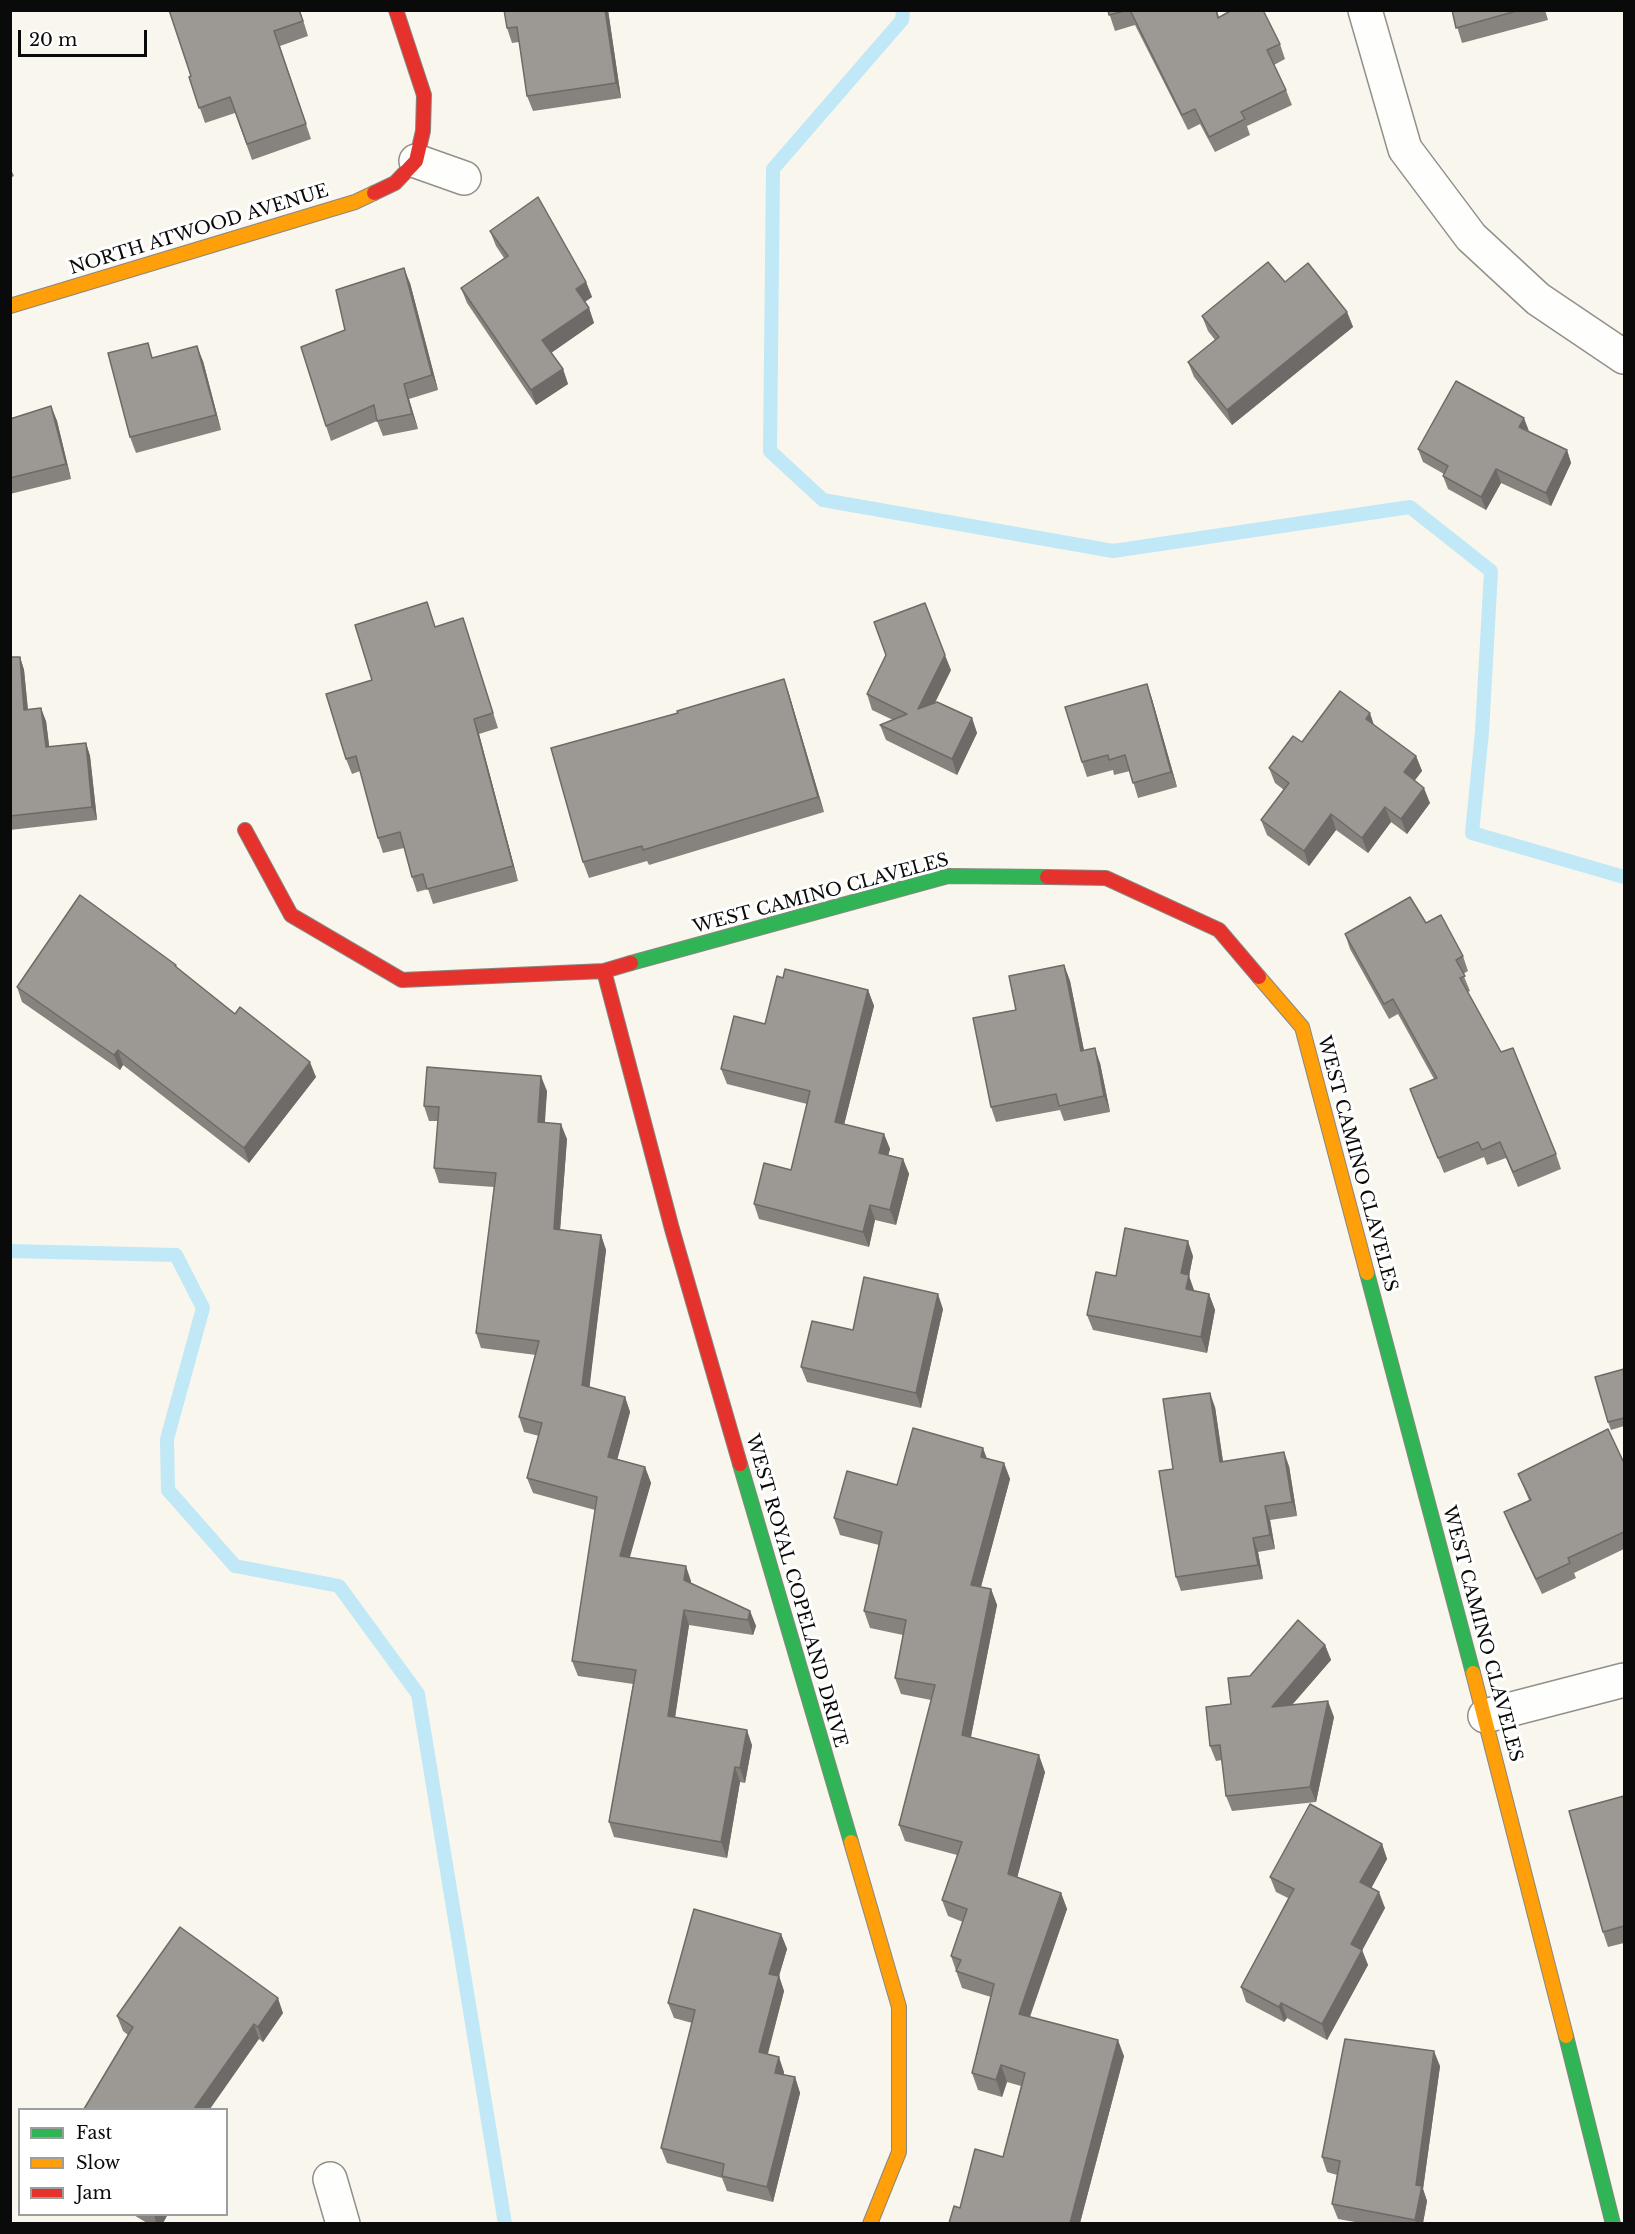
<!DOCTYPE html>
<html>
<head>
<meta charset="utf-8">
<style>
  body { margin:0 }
  #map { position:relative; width:1635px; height:2234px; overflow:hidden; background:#f9f6ed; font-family:"Libre Baskerville",serif }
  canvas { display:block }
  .frame { position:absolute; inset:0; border:12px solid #0a0a0a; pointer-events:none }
  .legend { position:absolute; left:18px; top:2108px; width:210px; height:108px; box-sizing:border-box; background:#fff; border:2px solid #9d9d9d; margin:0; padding:8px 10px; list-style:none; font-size:18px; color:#0a0a0a }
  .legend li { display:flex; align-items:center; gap:12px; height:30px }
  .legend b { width:30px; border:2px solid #9d9d9d }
  .scale { position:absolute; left:18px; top:30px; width:129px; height:27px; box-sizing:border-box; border:3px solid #0a0a0a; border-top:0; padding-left:8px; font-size:18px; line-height:21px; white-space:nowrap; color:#0a0a0a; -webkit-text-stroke:4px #fff; paint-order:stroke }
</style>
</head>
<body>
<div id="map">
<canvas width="1635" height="2234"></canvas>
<div class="frame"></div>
<ul class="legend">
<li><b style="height:8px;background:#30b455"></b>Fast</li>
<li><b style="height:8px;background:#ff9f0a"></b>Slow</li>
<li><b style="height:8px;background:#e5322d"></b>Jam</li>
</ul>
<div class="scale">20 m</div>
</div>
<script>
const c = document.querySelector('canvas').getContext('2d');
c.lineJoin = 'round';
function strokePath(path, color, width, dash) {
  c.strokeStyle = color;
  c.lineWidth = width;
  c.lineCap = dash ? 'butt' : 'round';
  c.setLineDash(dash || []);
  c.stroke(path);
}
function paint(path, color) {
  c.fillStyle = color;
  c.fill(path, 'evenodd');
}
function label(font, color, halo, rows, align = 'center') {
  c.font = font + ' "Libre Baskerville",serif';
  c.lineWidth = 6;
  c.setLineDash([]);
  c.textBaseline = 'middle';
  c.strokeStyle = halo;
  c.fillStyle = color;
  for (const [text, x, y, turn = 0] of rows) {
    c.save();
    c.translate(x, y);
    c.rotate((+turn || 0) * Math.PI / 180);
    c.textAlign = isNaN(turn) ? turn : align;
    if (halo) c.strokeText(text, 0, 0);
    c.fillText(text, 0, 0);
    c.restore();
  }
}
const stream = new Path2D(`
  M 903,10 L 902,20 L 773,169 L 770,451 L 823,500 L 1113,551 L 1410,507 L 1491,571 L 1482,732 L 1472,833 L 1624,877
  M 10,1251 L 176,1255 L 203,1308 L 167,1439 L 168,1490 L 235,1566 L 339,1586 L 418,1694 L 505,2224`);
const street = new Path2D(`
  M 1365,10 L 1405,149 L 1471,237 L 1538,299 L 1624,357
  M 416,161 L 464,178
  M 1485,1716 L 1624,1680
  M 330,2179 L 343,2224`);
const fast = new Path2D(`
  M 631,963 L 948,876 L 1047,877
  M 1367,1273 L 1473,1673
  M 740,1464 L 851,1842
  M 1566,2036 L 1613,2224`);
const slow = new Path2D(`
  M 10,306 L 355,202 L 374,193
  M 1259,977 L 1302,1027 L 1367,1273
  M 1473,1673 L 1566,2036
  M 851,1842 L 899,2007 L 899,2152 L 870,2224`);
const jam = new Path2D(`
  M 374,193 L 395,183 L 416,161 L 423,131 L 424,95 L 396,10
  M 245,830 L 291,915 L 402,980 L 604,971 L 631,963
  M 1047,877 L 1106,878 L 1219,930 L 1259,977
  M 604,971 L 672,1229 L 740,1464`);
const wall = new Path2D(`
  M 300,10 L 308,36 L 280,46 L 311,139 L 252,160 L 235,113 L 205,123 L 189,77 Z
  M 608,10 L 621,98 L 533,111 L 527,96 L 519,42 L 512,43 L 507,28 Z
  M 1108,10 L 1217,10 L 1219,17 L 1280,44 L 1285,59 L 1274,65 L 1286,90 L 1292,105 L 1247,126 L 1250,135 L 1215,152 L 1200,124 L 1188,130 L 1135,25 L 1115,31 Z
  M 1452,10 L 1545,10 L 1548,20 L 1462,43 Z
  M 10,167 L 14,176 L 10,178 Z
  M 490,231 L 586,282 L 592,297 L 585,302 L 589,308 L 594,323 L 551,353 L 563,369 L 568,384 L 536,405 L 467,303 L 461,288 L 504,258 L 496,246 Z
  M 410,283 L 438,390 L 409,399 L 418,429 L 383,436 L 377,421 L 331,441 L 326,426 L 345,330 Z
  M 1347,312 L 1353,327 L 1232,425 L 1194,377 L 1188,362 L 1215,340 L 1208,331 L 1202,316 Z
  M 203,361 L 221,430 L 136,453 L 130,437 Z
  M 51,406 L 57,421 L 71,479 L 10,494 L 10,419 Z
  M 1529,432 L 1567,450 L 1571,463 L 1551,506 L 1501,483 L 1486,510 L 1448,489 L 1443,476 L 1444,474 L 1423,462 L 1418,449 Z
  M 463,618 L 498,728 L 479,734 L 518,881 L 433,904 L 428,889 L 417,892 L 412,877 L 404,848 L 383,853 L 378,838 L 360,771 L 352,774 L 346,759 L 372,680 L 435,627 Z
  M 10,657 L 20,657 L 24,670 L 28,709 L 46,721 L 49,747 L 86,743 L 90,756 L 97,820 L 10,830 Z
  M 951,670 L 935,703 L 972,718 L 977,733 L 957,775 L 886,740 L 880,725 L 893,720 L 872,710 L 867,694 Z
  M 784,679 L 789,694 L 824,812 L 649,865 L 647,861 L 589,878 L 583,862 L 678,713 Z
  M 1147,684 L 1152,699 L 1177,787 L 1138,798 L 1130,771 L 1114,775 L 1113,770 L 1087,777 L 1082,762 Z
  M 1374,725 L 1416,756 L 1422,771 L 1414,781 L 1430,803 L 1407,834 L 1391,822 L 1368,853 L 1336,830 L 1309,866 L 1267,835 L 1261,820 L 1284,790 L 1275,783 L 1269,768 Z
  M 1426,923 L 1463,956 L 1468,971 L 1463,974 L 1470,991 L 1468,992 L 1556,1154 L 1561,1169 L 1518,1187 L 1506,1158 L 1487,1165 L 1484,1157 L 1444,1173 L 1410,1089 L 1434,1079 L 1398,1014 L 1389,1019 L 1350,949 L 1345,934 Z
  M 176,965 L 177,968 L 316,1077 L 249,1163 L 123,1065 L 120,1070 L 22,1002 L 17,987 Z
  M 1064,965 L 1070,981 L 1084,1050 L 1100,1063 L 1110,1112 L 1064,1121 L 1060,1110 L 996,1122 L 991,1107 L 1016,1010 Z
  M 868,990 L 874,1006 L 844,1124 L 884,1134 L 890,1149 L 888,1155 L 903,1159 L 909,1174 L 896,1225 L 875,1220 L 869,1247 L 759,1219 L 754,1204 L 791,1170 L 807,1104 L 727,1084 L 721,1069 Z
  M 547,1091 L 544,1123 L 567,1139 L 560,1230 L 601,1235 L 606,1250 L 589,1387 L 625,1397 L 630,1412 L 617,1459 L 645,1467 L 651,1483 L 629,1557 L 691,1581 L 691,1583 L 750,1611 L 756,1626 L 753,1635 L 689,1625 L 675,1717 L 752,1745 L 745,1783 L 740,1782 L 727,1858 L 614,1837 L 609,1822 L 633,1684 L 578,1676 L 572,1661 L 595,1510 L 533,1493 L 527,1478 L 539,1436 L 524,1432 L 519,1417 L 536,1355 L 481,1348 L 476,1333 L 494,1187 L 439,1183 L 434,1168 L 438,1121 L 429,1121 L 424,1106 Z
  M 1193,1256 L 1189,1276 L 1194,1291 L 1209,1294 L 1215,1310 L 1207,1353 L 1093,1330 L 1087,1315 L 1116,1276 Z
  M 943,1309 L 921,1408 L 807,1382 L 801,1367 Z
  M 1624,1369 L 1624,1426 L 1611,1430 L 1608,1422 Z
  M 1215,1407 L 1223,1461 L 1289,1466 L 1297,1516 L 1270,1520 L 1275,1549 L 1258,1552 L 1263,1579 L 1181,1591 L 1176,1577 L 1173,1469 Z
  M 986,1458 L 1004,1463 L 1010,1479 L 981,1587 L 991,1589 L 997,1605 L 971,1737 L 1045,1772 L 1017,1877 L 1061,1893 L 1067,1909 L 1030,2017 L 1124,2056 L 1080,2223 L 949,2223 L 960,2208 L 1003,2157 L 1021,2086 L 1007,2082 L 1002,2097 L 978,2090 L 972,2073 L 991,1997 L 962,1988 L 951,1956 L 963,1922 L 948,1916 L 942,1900 L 957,1855 L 905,1841 L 899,1825 L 931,1700 L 901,1694 L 895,1678 L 903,1635 L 870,1628 L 864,1611 L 879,1545 L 840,1535 L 834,1518 L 897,1485 Z
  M 1624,1463 L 1624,1549 L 1574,1573 L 1576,1578 L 1542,1594 L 1510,1527 L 1504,1512 L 1529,1500 L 1518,1474 Z
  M 1325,1645 L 1331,1660 L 1292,1705 L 1334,1717 L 1316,1802 L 1232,1811 L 1226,1796 L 1222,1760 L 1216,1761 L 1210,1746 L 1231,1704 L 1250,1676 Z
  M 1624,1796 L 1624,1943 L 1608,1947 L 1603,1932 Z
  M 1382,1844 L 1387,1859 L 1371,1888 L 1385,1908 L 1362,1950 L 1368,1965 L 1327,2040 L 1287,2018 L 1284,2022 L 1246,2002 L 1241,1987 L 1288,1898 L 1276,1892 L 1270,1877 Z
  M 781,1934 L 787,1949 L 779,1976 L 784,1991 L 768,2054 L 784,2072 L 784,2075 L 795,2077 L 800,2093 L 773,2202 L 727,2191 L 722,2178 L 667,2163 L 661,2148 L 692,2023 L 674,2018 L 668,2003 Z
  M 283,2013 L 263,2042 L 259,2039 L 128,2035 L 123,2031 L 117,2016 Z
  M 1440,2066 L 1423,2189 L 1427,2201 L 1423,2223 L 1361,2223 L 1338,2219 L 1332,2204 L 1337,2175 L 1327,2172 L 1322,2157 Z
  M 132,2214 L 168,2214 L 163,2223 L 147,2223 Z`);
const shadedWall = new Path2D(`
  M 605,10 L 608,10 L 621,98 L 616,83 Z
  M 404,268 L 410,283 L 438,390 L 432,375 Z
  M 586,282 L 592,297 L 581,304 L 576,289 Z
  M 589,308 L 594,323 L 548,355 L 542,340 Z
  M 1347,312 L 1353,327 L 1232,425 L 1227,410 Z
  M 197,346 L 203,361 L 221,430 L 216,415 Z
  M 563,369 L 568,384 L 536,405 L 531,390 Z
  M 404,384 L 409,399 L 418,429 L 412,414 Z
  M 51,406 L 57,421 L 71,479 L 66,464 Z
  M 1524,418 L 1529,431 L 1519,427 Z
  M 1567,450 L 1571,463 L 1551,506 L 1546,493 Z
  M 1496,469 L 1501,483 L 1486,510 L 1481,497 Z
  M 945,655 L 951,670 L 924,724 L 918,709 Z
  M 20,657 L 24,670 L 29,723 L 24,710 Z
  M 784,679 L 789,694 L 824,812 L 818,797 Z
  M 1147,684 L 1152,699 L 1177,787 L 1171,772 Z
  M 41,708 L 46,721 L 51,760 L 46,747 Z
  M 1370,713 L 1375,728 L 1366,719 Z
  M 972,718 L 977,733 L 957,775 L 952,759 Z
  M 474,719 L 479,734 L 518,881 L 513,866 Z
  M 86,743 L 90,756 L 97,820 L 92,807 Z
  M 1416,756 L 1422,771 L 1409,788 L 1404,772 Z
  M 1424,788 L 1430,803 L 1407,834 L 1401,819 Z
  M 1385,807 L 1391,822 L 1368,853 L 1362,838 Z
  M 1331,814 L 1336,830 L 1309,866 L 1304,851 Z
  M 1064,965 L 1070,981 L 1087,1066 L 1081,1051 Z
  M 868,990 L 874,1006 L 841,1137 L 835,1122 Z
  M 1095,1048 L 1100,1063 L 1110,1112 L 1104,1096 Z
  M 118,1050 L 123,1065 L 120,1070 L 114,1055 Z
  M 310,1062 L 316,1077 L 249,1163 L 244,1148 Z
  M 541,1076 L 547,1091 L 544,1137 L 538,1122 Z
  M 561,1124 L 567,1139 L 559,1244 L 554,1229 Z
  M 884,1134 L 890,1149 L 885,1168 L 879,1153 Z
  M 903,1159 L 909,1174 L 896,1225 L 890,1210 Z
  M 870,1205 L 875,1220 L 869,1247 L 863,1232 Z
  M 601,1235 L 606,1250 L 588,1400 L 582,1385 Z
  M 1188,1241 L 1193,1256 L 1189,1276 L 1194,1290 L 1191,1305 L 1181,1273 Z
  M 938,1294 L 943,1309 L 921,1408 L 916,1393 Z
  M 1209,1294 L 1215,1310 L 1207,1353 L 1201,1337 Z
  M 1210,1393 L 1215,1407 L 1225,1476 L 1220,1462 Z
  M 625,1397 L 630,1412 L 614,1472 L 608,1457 Z
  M 983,1448 L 989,1464 L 981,1457 Z
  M 1284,1452 L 1289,1466 L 1297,1516 L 1292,1502 Z
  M 1004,1463 L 1010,1479 L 977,1601 L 971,1585 Z
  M 645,1467 L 651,1483 L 626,1571 L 620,1556 Z
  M 1265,1506 L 1270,1520 L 1275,1549 L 1270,1535 Z
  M 1253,1538 L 1258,1552 L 1263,1579 L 1258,1565 Z
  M 686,1566 L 691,1581 L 690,1595 L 684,1580 Z
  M 991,1589 L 997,1605 L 968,1751 L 962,1735 Z
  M 684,1610 L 689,1625 L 673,1731 L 668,1716 Z
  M 750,1611 L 756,1626 L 753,1635 L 748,1620 Z
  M 1325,1645 L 1331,1660 L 1277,1722 L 1272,1707 Z
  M 1328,1701 L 1334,1717 L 1316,1802 L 1310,1787 Z
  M 747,1730 L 752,1745 L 745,1783 L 740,1768 Z
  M 1039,1755 L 1045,1772 L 1014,1890 L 1008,1874 Z
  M 735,1767 L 740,1782 L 727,1858 L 721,1842 Z
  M 1382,1844 L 1387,1859 L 1366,1898 L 1360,1882 Z
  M 1379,1892 L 1385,1908 L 1357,1960 L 1351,1944 Z
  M 1061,1893 L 1067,1909 L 1025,2030 L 1019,2014 Z
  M 781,1934 L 787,1949 L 775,1989 L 769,1974 Z
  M 1362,1950 L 1368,1965 L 1327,2040 L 1322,2024 Z
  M 779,1976 L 784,1991 L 764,2067 L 759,2052 Z
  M 278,1998 L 283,2013 L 263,2042 L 258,2027 Z
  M 1281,2003 L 1287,2018 L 1284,2022 L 1279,2007 Z
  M 254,2024 L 259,2039 L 210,2109 L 194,2109 Z
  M 1118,2040 L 1124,2056 L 1080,2223 L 1070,2223 Z
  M 1434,2051 L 1440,2066 L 1423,2189 L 1427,2201 L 1423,2223 L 1417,2223 L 1415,2220 L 1416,2185 Z
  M 779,2057 L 784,2072 L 780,2088 L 775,2073 Z
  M 1001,2065 L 1007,2082 L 1002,2097 L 996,2080 Z
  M 795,2077 L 800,2093 L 773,2202 L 767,2187 Z
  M 154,2214 L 168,2214 L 163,2223 L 156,2223 Z`);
const building = new Path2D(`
  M 169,10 L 299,10 L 303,21 L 274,31 L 306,124 L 247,144 L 230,97 L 199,108 L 189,77 L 191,76 Z
  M 504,10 L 605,10 L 616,83 L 527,96 L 517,27 L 507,28 Z
  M 1108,10 L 1128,10 L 1109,15 Z
  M 1130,10 L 1216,10 L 1218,18 L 1232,10 L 1263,10 L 1280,44 L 1267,50 L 1286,90 L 1241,112 L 1245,119 L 1209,137 L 1195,109 L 1182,115 Z
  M 1452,10 L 1520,10 L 1456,28 Z
  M 538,197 L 586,282 L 576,289 L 589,308 L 542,340 L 563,369 L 531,390 L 461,288 L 508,256 L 490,231 Z
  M 1268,262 L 1285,282 L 1308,263 L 1347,312 L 1227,410 L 1188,362 L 1219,337 L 1202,316 Z
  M 404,268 L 432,375 L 404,384 L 412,414 L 377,421 L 374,405 L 326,426 L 301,347 L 345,330 L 336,290 Z
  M 148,343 L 152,358 L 197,346 L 216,415 L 130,437 L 108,353 Z
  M 1456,381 L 1524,418 L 1519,427 L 1567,450 L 1546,493 L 1496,469 L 1481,497 L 1443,476 L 1448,466 L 1418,449 Z
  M 51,406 L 66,464 L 10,478 L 10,419 Z
  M 427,602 L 435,627 L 463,618 L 493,713 L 474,719 L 513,866 L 427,889 L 423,874 L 412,877 L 400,832 L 378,838 L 356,756 L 346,759 L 326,694 L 372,680 L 355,625 Z
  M 925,603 L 945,655 L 918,709 L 937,702 L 972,718 L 952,759 L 880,725 L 907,714 L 867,694 L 886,655 L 874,622 Z
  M 10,657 L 20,657 L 24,710 L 41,708 L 46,747 L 86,743 L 92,807 L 10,816 Z
  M 784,679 L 818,797 L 643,850 L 642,846 L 583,862 L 551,748 L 678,713 L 677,711 Z
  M 1147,684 L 1171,772 L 1133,783 L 1125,755 L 1109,760 L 1108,755 L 1082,762 L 1065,707 Z
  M 1340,691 L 1370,713 L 1366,719 L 1416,756 L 1404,772 L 1424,788 L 1401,819 L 1385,807 L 1362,838 L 1331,814 L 1304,851 L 1261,820 L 1289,783 L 1269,768 L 1293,736 L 1302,742 Z
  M 80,895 L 176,965 L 175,966 L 235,1014 L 240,1007 L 310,1062 L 244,1148 L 118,1050 L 114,1055 L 17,987 Z
  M 1410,897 L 1426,923 L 1441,915 L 1463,956 L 1456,960 L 1465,976 L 1460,978 L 1501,1052 L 1513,1048 L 1556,1154 L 1513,1172 L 1500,1142 L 1482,1150 L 1478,1142 L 1438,1158 L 1410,1089 L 1437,1078 L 1393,999 L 1384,1004 L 1345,934 Z
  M 1064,965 L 1081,1051 L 1095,1048 L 1104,1096 L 1059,1106 L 1056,1094 L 991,1107 L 973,1018 L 1016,1010 L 1009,976 Z
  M 785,969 L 868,990 L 835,1122 L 884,1134 L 879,1153 L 903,1159 L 890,1210 L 870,1205 L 863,1232 L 754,1204 L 764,1163 L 791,1170 L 810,1091 L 721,1069 L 734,1016 L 765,1024 L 777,976 L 783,978 Z
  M 427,1067 L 541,1076 L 538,1122 L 561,1124 L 554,1229 L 601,1235 L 582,1385 L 625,1397 L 608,1457 L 645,1467 L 620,1556 L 686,1566 L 684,1580 L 750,1611 L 748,1620 L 684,1610 L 668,1716 L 747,1730 L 740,1768 L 735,1767 L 721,1842 L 609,1822 L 636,1670 L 572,1661 L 597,1497 L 527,1478 L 542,1423 L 519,1417 L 539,1341 L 476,1333 L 496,1173 L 434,1168 L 439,1107 L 424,1106 Z
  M 1125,1228 L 1188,1241 L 1181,1273 L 1189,1275 L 1186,1289 L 1209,1294 L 1201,1337 L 1087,1315 L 1096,1272 L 1116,1276 Z
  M 864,1277 L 938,1294 L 916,1393 L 801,1367 L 812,1321 L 853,1330 Z
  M 1624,1369 L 1624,1418 L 1608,1422 L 1595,1377 Z
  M 1210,1393 L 1220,1462 L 1284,1452 L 1292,1502 L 1265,1506 L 1270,1535 L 1253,1538 L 1258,1565 L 1176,1577 L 1159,1471 L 1173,1469 L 1163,1399 Z
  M 913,1428 L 983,1448 L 981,1457 L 1004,1463 L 971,1585 L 991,1589 L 962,1735 L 1039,1755 L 1008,1874 L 1061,1893 L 1019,2014 L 1118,2040 L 1070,2223 L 949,2223 L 954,2206 L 960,2208 L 975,2149 L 1003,2157 L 1025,2073 L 1001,2065 L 996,2080 L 972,2073 L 994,1984 L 956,1971 L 961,1960 L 951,1956 L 967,1909 L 942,1900 L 962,1842 L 899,1825 L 935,1685 L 895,1678 L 906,1620 L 864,1611 L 882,1532 L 834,1518 L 847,1471 L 897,1485 Z
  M 1608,1429 L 1624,1463 L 1624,1532 L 1568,1558 L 1570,1563 L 1536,1579 L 1504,1512 L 1531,1500 L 1518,1474 Z
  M 1298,1620 L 1325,1645 L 1272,1707 L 1328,1701 L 1310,1787 L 1226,1796 L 1220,1745 L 1210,1746 L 1206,1707 L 1231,1704 L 1228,1678 L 1250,1676 Z
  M 1624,1796 L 1624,1926 L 1603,1932 L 1569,1811 Z
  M 1310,1804 L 1382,1844 L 1360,1882 L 1379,1892 L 1351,1944 L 1362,1950 L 1322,2024 L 1281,2003 L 1279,2007 L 1241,1987 L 1294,1889 L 1270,1877 Z
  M 694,1909 L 781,1934 L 769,1974 L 779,1976 L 759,2052 L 779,2057 L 775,2073 L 795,2077 L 767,2187 L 722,2176 L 724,2164 L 661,2148 L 695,2010 L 668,2003 Z
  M 180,1927 L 278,1998 L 258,2027 L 254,2024 L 194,2109 L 84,2109 L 133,2027 L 117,2016 Z
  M 1345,2039 L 1434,2051 L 1416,2185 L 1422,2186 L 1415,2220 L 1332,2204 L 1340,2161 L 1322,2157 Z`);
const streetNames = [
  ["NORTH ATWOOD AVENUE",199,230,-17],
  ["WEST CAMINO CLAVELES",821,894,-15],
  ["WEST CAMINO CLAVELES",1357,1164,75],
  ["WEST ROYAL COPELAND DRIVE",796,1591,74],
  ["WEST CAMINO CLAVELES",1482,1634,75]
];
strokePath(stream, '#c0e8f7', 14);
strokePath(street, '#92908c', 36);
strokePath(fast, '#888783', 16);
strokePath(slow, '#888783', 16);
strokePath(jam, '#888783', 16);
strokePath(street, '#fefefc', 33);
strokePath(fast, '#30b455', 14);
strokePath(slow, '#ff9f0a', 14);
strokePath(jam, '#e5322d', 14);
paint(wall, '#86837e');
paint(shadedWall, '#6d6a67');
paint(building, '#9c9893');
strokePath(building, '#6d6a67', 1.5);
label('18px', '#0a0a0a', '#fff', streetNames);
</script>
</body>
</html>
